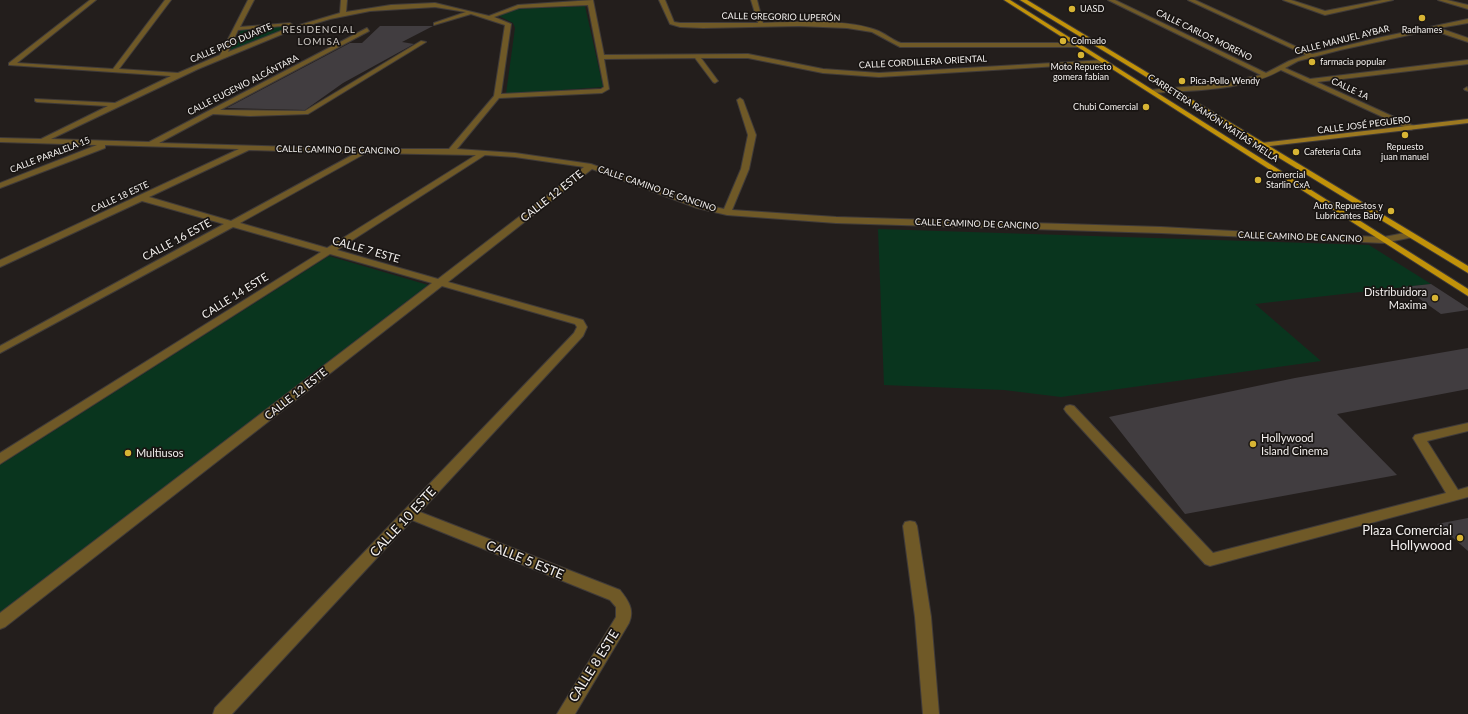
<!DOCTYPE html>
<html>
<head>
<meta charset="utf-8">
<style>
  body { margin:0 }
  canvas { display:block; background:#231e1c }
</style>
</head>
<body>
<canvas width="1468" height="714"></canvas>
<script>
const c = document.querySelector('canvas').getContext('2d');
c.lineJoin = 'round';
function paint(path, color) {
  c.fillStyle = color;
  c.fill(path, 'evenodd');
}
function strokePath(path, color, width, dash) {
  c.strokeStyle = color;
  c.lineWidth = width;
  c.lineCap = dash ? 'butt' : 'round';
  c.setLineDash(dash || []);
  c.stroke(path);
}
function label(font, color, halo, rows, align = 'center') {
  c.font = font + ' Lato,sans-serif';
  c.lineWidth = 3.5;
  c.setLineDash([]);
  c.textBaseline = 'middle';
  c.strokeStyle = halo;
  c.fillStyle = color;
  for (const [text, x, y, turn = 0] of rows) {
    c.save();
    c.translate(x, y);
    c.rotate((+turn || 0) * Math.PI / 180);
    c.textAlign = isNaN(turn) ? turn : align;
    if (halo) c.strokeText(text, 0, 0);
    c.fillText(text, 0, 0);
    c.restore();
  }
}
const green = new Path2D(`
  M 585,6 L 603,87 L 506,94 L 515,28 L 513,23 L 499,16 L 516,9 Z
  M 296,25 L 228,52 L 242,29 Z
  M 878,229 L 1369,245 L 1431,284 L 1255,304 L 1321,361 L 1061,397 L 1004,390 L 884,385 Z
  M 329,256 L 428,285 L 0,613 L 0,465 Z`);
const building = new Path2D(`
  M 380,26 L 433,26 L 402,42 L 414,44 L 343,83 L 305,110 L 227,108 L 350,43 L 362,43 Z
  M 1431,284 L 1468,308 L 1468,310 L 1441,314 L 1403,287 Z
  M 1468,348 L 1468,389 L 1337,414 L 1397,475 L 1185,514 L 1109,417 L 1295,378 Z
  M 1468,518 L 1468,551 L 1437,524 Z`);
const service = new Path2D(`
  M 1070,405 L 1074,406 L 1213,553 L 1446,493 L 1413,438 L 1415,435 L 1419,434 L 1468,423 L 1468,431 L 1427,441 L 1458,490 L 1468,487 L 1468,497 L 1210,566 L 1205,564 L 1066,412 L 1064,409 L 1066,406 Z
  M 910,521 L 915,522 L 917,526 L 931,617 L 939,714 L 923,714 L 915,617 L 903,526 L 905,522 Z`);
const minor = new Path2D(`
  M 90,0 L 96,0 L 17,63 L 113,69 L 165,0 L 171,0 L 119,69 L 178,73 L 220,55 L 248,0 L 254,0 L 240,27 L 290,23 L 293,25 L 238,30 L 228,52 L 286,29 L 340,13 L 341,0 L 347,0 L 346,12 L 391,5 L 435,3 L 489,16 L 518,5 L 593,0 L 604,55 L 748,54 L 823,69 L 879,73 L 1105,60 L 1107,61 L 1107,63 L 879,77 L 823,73 L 748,58 L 701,58 L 718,81 L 715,83 L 713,82 L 695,58 L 604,59 L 609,89 L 602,93 L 499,98 L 457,149 L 515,153 L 591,164 L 702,204 L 724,209 L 741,169 L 748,135 L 737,100 L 740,98 L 743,100 L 756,135 L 749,169 L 732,210 L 836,217 L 1161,227 L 1287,234 L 1384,237 L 1410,232 L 1414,235 L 1413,237 L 1384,243 L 1161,233 L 836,223 L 727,215 L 697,208 L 592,169 L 448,282 L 583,320 L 587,327 L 583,336 L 420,512 L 620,590 C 628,600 635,610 629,623 L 575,714 L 557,714 L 616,617 L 616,607 L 610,600 L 412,520 L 232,714 L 213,714 L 215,708 L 574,333 L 577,327 L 575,324 L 442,286 L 5,627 L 0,629 L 0,613 L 432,283 L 330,254 L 0,464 L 0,453 L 321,252 L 233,227 L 0,353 L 0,346 L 224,224 L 142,201 L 0,267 L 0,260 L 239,149 L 105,145 L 105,148 L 0,188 L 0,183 L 97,145 L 0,142 L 0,138 L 41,139 L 108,106 L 37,102 L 35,101 L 35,99 L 115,103 L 171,76 L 9,65 L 9,63 ZM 588,5 L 604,87 L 601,89 L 501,94 L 511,24 L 494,17 L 519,8 ZM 435,7 L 466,12 L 434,23 L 434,25 L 471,14 L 505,25 L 494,96 L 449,149 L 365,149 L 159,143 L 213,114 L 250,116 L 308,114 L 426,42 L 421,41 L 305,111 L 220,110 L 369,31 L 367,28 L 149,142 L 51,139 L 198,69 L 290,31 L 330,19 L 370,11 ZM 249,150 L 356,153 L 231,221 L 149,197 ZM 366,153 L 476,155 L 327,248 L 240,223 ZM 485,155 L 515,157 L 584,167 L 438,279 L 337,250 Z
  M 659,0 L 665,0 L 674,22 L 680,23 L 758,23 L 751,0 L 757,0 L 763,23 C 796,22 846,19 876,30 C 885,33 892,40 901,43 L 1078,43 L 1081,45 L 1078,47 L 900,47 L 872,32 L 847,28 L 799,26 L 703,28 L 680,27 L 670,24 Z
  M 1108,0 L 1115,0 L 1266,73 L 1289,61 L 1306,55 L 1188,0 L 1195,0 L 1312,54 L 1382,37 L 1468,19 L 1468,23 L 1439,28 L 1468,38 L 1468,42 L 1432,30 L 1340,50 L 1298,61 L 1285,68 L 1310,79 L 1468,60 L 1468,64 L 1317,82 L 1414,126 L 1415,128 L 1411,130 L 1281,70 C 1244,91 1194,90 1152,93 L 1150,92 L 1150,90 L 1217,84 L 1261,75 Z
  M 1283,0 L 1291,0 L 1325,11 L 1382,0 L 1393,0 L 1325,15 Z
  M 1438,0 L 1447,0 L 1468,5 L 1468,9 Z
  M 1467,87 L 1468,91 L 1465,90 L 1464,89 Z`);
const secondary = new Path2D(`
  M 1468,119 L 1468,123 L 1261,147 L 1257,145 L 1261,143 Z`);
const primary = new Path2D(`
  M 1004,0 L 1010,0 L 1468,289 L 1468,296 Z
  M 1020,0 L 1027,0 L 1468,266 L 1468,273 Z`);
const markers = [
  [1072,9,4,"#d7b434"],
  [1422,18,4,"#d7b434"],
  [1063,41,4,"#d7b434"],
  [1081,55,4,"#d7b434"],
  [1312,62,4,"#d7b434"],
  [1182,81,4,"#d7b434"],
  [1146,107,4,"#d7b434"],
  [1405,135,4,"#d7b434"],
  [1296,152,4,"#d7b434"],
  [1258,180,4,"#d7b434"],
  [1391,211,4,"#d7b434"],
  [1435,298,4,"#d7b434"],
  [1253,444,4,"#d7b434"],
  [128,453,4,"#d7b434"],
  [1460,538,4,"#d7b434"]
];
const farPoinames = [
  ["UASD",1080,9],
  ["Radhames",1422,30,"center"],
  ["Colmado",1071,41],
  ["farmacia popular",1320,62],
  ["Moto Repuesto",1081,67,"center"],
  ["gomera fabian",1081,77,"center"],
  ["Pica-Pollo Wendy",1190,81],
  ["Chubi Comercial",1138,107,"right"],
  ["Repuesto",1405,147,"center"],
  ["juan manuel",1405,157,"center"],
  ["Cafeteria Cuta",1304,152],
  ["Comercial",1266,175],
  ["Starlin CxA",1266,185],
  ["Auto Repuestos y",1383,206,"right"],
  ["Lubricantes Baby",1383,216,"right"]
];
const farStreetnames = [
  ["CALLE GREGORIO LUPERÓN",781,17,1],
  ["CALLE CARLOS MORENO",1204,35,26],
  ["CALLE MANUEL AYBAR",1342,40,-14],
  ["CALLE PICO DUARTE",231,43,-23],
  ["CALLE CORDILLERA ORIENTAL",923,62,-3],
  ["CALLE EUGENIO ALCÁNTARA",243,85,-27],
  ["CALLE 1A",1350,89,25],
  ["CARRETERA RAMÓN MATÍAS MELLA",1213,118,33],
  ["CALLE JOSÉ PEGUERO",1364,125,-7],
  ["CALLE CAMINO DE CANCINO",338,150,1],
  ["CALLE PARALELA 15",50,155,-21],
  ["CALLE CAMINO DE CANCINO",657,189,19],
  ["CALLE 18 ESTE",120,197,-25],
  ["CALLE CAMINO DE CANCINO",977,224,2],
  ["CALLE CAMINO DE CANCINO",1300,237,2]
];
const farNeighbourhoodnames = [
  ["RESIDENCIAL",319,30],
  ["LOMISA",319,42]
];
const streetNames = [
  ["CALLE 12 ESTE",552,196,-38],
  ["CALLE 16 ESTE",177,240,-28],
  ["CALLE 7 ESTE",366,250,16],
  ["CALLE 14 ESTE",235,296,-32],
  ["CALLE 12 ESTE",296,394,-38]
];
const poiNames = [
  ["Distribuidora",1427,292,"right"],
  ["Maxima",1427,305,"right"],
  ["Hollywood",1261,438],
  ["Island Cinema",1261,451],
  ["Multiusos",136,453]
];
const nearStreetnames = [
  ["CALLE 10 ESTE",403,522,-47],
  ["CALLE 5 ESTE",525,560,22],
  ["CALLE 8 ESTE",594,666,-58]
];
const nearPoinames = [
  ["Plaza Comercial",1452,531],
  ["Hollywood",1452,546]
];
paint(green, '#09351e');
paint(building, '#413d40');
strokePath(service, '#403b39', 2);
strokePath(minor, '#403b39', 2);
strokePath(secondary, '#403b39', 2);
strokePath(primary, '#403b39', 2);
paint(service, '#6f5927');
paint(minor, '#6f5927');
paint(secondary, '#9d7920');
paint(primary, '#c19209');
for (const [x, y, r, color] of markers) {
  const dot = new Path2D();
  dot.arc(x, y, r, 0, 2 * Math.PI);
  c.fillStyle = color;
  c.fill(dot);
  strokePath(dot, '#191513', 1.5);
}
label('9px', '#f3f0ee', '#191513', farPoinames, 'left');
label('9px', '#f3f0ee', '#191513', farStreetnames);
c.letterSpacing = '1px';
label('10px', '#cec9c5', '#191513', farNeighbourhoodnames);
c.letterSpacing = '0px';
label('11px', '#f3f0ee', '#191513', streetNames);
label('11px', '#f3f0ee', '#191513', poiNames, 'left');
label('13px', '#f3f0ee', '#191513', nearStreetnames);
label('13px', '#f3f0ee', '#191513', nearPoinames, 'right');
</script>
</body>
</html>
